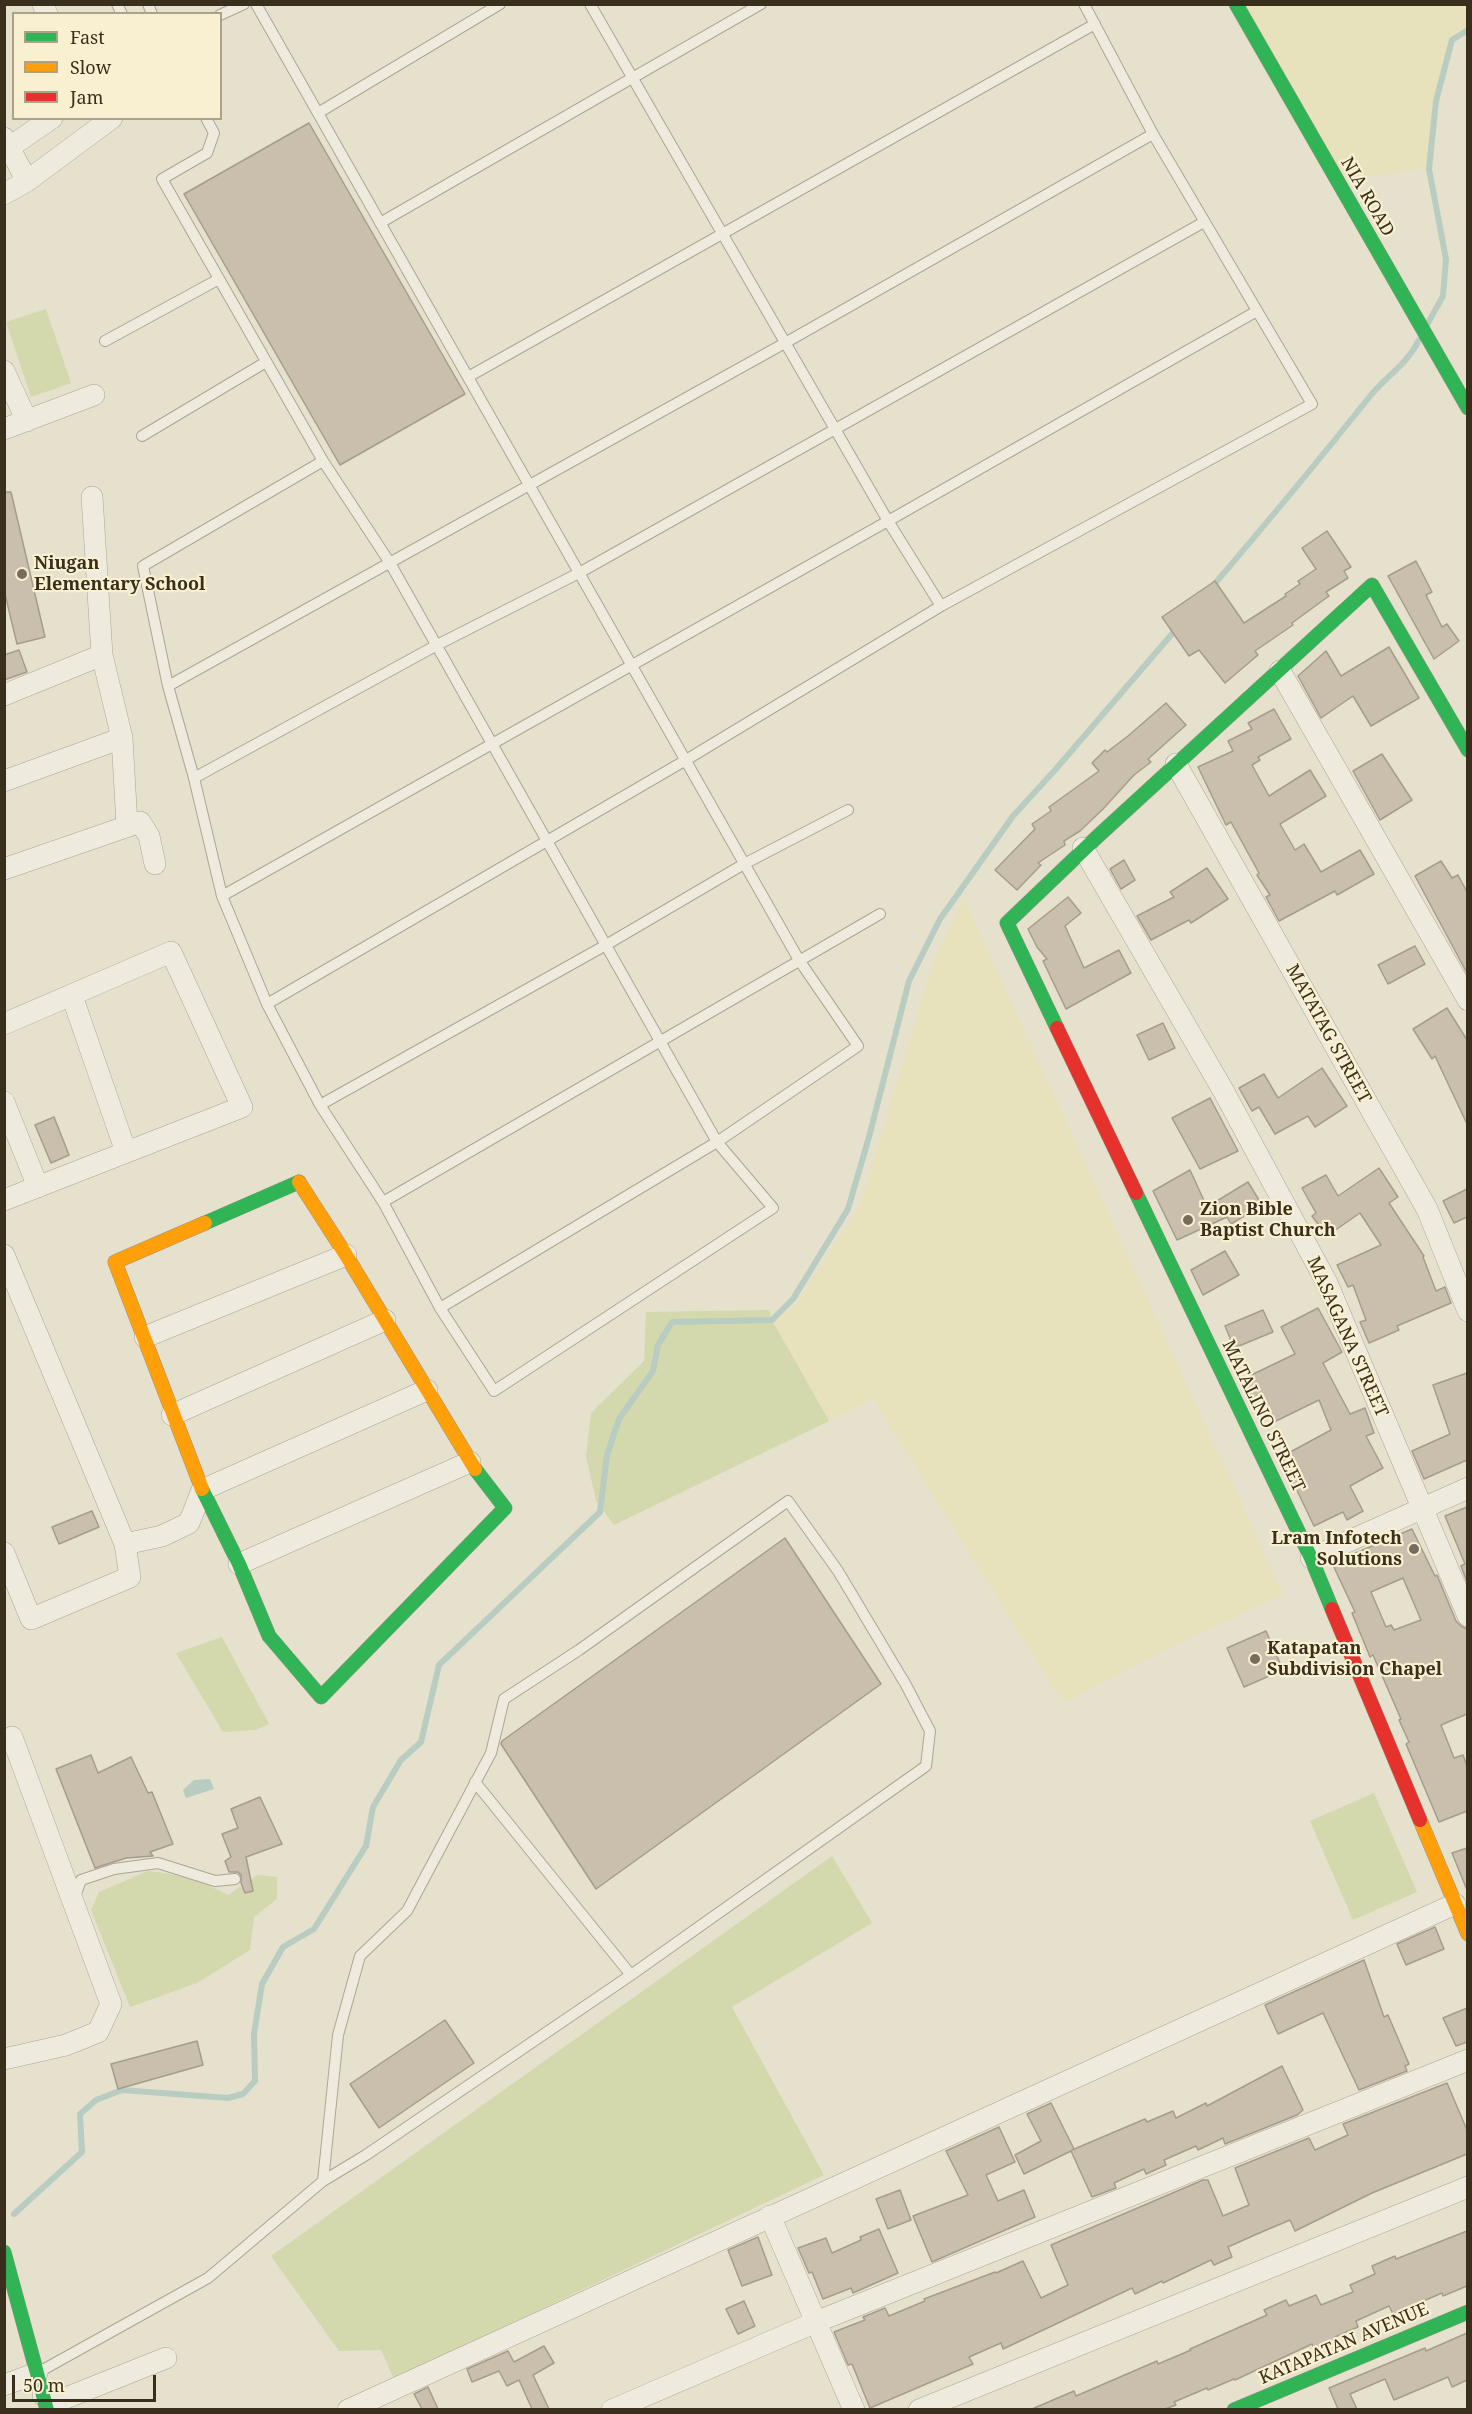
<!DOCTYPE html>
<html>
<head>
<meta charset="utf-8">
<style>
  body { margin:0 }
  #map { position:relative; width:1472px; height:2414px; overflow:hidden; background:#e6e1cc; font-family:"Noto Serif",serif }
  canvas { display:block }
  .frame { position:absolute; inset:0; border:6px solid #3a2e1d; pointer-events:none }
  .legend { position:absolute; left:12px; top:12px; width:210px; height:108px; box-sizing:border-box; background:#f8f0d1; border:2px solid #aca289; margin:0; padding:8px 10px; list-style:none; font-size:18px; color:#3a2e1d }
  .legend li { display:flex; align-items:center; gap:12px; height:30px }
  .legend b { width:30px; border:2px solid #aca289 }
  .scale { position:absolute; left:12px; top:2375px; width:144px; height:27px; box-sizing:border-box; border:3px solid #3a2e1d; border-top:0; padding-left:8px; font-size:18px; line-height:21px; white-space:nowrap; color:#3a2e1d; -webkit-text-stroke:4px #f8f0d1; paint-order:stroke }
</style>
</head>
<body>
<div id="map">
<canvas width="1472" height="2414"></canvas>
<div class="frame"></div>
<ul class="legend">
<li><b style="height:8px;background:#30b455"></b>Fast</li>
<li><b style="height:8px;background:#ff9f0a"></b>Slow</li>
<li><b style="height:8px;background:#e5322d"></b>Jam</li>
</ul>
<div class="scale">50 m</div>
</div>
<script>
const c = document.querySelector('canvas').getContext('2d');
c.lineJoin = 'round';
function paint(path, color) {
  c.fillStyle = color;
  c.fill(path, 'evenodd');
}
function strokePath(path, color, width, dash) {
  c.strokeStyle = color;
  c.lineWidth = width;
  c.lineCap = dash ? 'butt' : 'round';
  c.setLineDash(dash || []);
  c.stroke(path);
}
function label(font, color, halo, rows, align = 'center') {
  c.font = font + ' "Noto Serif",serif';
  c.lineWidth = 4.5;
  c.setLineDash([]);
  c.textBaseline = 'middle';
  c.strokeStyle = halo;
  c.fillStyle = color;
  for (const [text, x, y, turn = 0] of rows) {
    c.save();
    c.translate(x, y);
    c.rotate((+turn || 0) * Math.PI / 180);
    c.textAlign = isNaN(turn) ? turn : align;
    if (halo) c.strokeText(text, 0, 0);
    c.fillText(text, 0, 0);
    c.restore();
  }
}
const farmland = new Path2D(`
  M 1245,5 L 1467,5 L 1467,30 L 1452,40 L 1436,101 L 1429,169 L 1345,179 Z
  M 964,899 L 1283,1594 L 1174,1646 L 1063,1703 L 873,1399 L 829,1421 L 772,1320 L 795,1306 L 860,1206 L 934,958 Z`);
const green = new Path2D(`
  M 46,309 L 71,383 L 31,397 L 6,322 Z
  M 769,1310 L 772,1320 L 829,1421 L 614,1525 L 596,1501 L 586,1456 L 591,1413 L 644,1361 L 646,1312 Z
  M 222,1637 L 269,1724 L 256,1730 L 223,1732 L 176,1653 Z
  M 1374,1793 L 1417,1892 L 1353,1920 L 1310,1821 Z
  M 832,1856 L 872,1923 L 732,2007 L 824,2175 L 394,2379 L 381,2350 L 339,2351 L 271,2256 Z
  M 148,1871 C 178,1874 202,1881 228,1895 L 257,1875 L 277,1877 L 277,1899 L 254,1917 L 250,1950 L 197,1983 L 130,2007 L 91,1910 L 99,1892 Z`);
const water = new Path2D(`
  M 210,1779 L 214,1789 L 186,1798 L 183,1790 L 194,1780 Z`);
const stream = new Path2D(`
  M 1428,323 L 1443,296 L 1446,259 L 1429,169 L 1436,101 L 1452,40 L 1468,30
  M 1212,587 C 1266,524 1319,460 1371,395 C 1387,376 1408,363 1419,340
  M 14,2214 L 82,2152 L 80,2114 L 96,2100 L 122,2090 L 228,2098 L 243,2094 L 255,2081 L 254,2034 L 262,1984 L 283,1947 L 314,1929 L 366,1846 L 373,1807 L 401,1760 L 421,1742 L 439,1665 L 600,1512 L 607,1455 L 619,1419 L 653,1371 L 658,1345 L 672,1322 L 772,1320 L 793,1299 L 848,1209 L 869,1137 L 909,981 L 940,919 L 1013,816 L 1055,770 L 1178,627`);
const building = new Path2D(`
  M 309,123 L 465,394 L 340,465 L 184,194 Z
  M 4,492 L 11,492 L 45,637 L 17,644 L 4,590 Z
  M 1327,531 L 1351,567 L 1344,571 L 1348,578 L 1326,592 L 1329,596 L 1292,623 L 1293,625 L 1255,651 L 1258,655 L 1225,683 L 1199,650 L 1189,656 L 1162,617 L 1215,581 L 1244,623 L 1286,596 L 1285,594 L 1300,584 L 1298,581 L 1316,569 L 1302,548 Z
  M 1416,561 L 1432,592 L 1426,595 L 1442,627 L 1447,624 L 1459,641 L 1434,659 L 1388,576 Z
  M 1389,647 L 1419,698 L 1371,726 L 1353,696 L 1321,718 L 1298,676 L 1326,651 L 1341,676 Z
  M 19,650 L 27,672 L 4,680 L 4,655 Z
  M 1166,703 L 1186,725 L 1148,759 L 1151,762 L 1134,775 L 1103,809 L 1080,831 L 1064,841 L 1065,845 L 1038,863 L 1041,865 L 1017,890 L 995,870 L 1035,829 L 1032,824 L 1051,811 L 1049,807 L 1099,771 L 1092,763 L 1105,750 L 1107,752 L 1128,736 Z
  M 1274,709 L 1291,739 L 1258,757 L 1260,760 L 1252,765 L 1269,796 L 1310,770 L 1326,796 L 1280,824 L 1295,850 L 1304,844 L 1321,872 L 1360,850 L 1374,874 L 1337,895 L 1335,891 L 1279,921 L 1266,897 L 1270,895 L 1257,875 L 1259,873 L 1231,822 L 1226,825 L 1198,767 L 1233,751 L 1228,741 L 1252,729 L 1248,723 Z
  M 1382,754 L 1412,800 L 1380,820 L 1353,771 Z
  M 1124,860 L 1135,880 L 1121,889 L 1110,869 Z
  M 1441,861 L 1452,878 L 1458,875 L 1467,892 L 1467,973 L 1415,876 Z
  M 1207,868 L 1228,899 L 1191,923 L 1189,920 L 1151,940 L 1137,916 L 1174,897 L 1170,892 Z
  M 1068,897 L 1081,913 L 1065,926 L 1084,968 L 1119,950 L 1131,973 L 1066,1009 L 1043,961 L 1047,959 L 1037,947 L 1028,929 Z
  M 1415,946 L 1425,964 L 1388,984 L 1378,965 Z
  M 1447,1008 L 1467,1040 L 1467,1124 L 1435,1056 L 1432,1059 L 1413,1029 Z
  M 1163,1023 L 1175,1048 L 1149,1060 L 1137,1035 Z
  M 1322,1068 L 1347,1106 L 1315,1127 L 1308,1116 L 1275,1134 L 1259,1107 L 1252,1111 L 1239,1088 L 1264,1074 L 1278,1098 Z
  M 1210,1098 L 1238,1151 L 1200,1169 L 1172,1118 Z
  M 54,1117 L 69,1155 L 51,1163 L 35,1125 Z
  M 1379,1168 L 1398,1197 L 1389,1203 L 1424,1256 L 1423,1257 L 1436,1291 L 1445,1287 L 1451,1303 L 1397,1326 L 1399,1330 L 1369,1343 L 1360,1322 L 1366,1320 L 1353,1285 L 1348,1287 L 1337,1265 L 1381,1245 L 1360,1213 L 1327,1236 L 1312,1216 L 1316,1213 L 1302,1188 L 1326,1175 L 1338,1196 Z
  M 1190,1170 L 1207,1207 L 1248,1182 L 1262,1205 L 1231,1224 L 1227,1217 L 1177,1240 L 1153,1191 Z
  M 1467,1189 L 1467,1217 L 1454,1223 L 1443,1201 Z
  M 1225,1251 L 1239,1275 L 1203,1295 L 1191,1270 Z
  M 1318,1308 L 1342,1352 L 1323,1363 L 1350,1414 L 1365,1408 L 1374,1433 L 1366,1436 L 1383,1468 L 1350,1486 L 1363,1511 L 1347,1520 L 1343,1512 L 1314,1526 L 1281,1457 L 1331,1430 L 1319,1400 L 1274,1422 L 1261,1396 L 1253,1400 L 1243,1379 L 1295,1354 L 1281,1327 Z
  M 1263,1310 L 1273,1332 L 1234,1348 L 1225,1326 Z
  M 1467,1373 L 1467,1460 L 1424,1479 L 1412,1451 L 1450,1434 L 1433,1385 Z
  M 1467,1507 L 1467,1582 L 1461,1566 L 1465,1564 L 1445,1516 Z
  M 92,1511 L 99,1527 L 59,1544 L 52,1527 Z
  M 1412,1529 L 1435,1576 L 1437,1575 L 1456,1621 L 1461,1626 L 1467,1629 L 1467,1714 L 1441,1725 L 1454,1758 L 1463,1755 L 1467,1766 L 1467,1811 L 1439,1822 L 1406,1744 L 1409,1742 L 1399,1720 L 1401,1719 L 1373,1655 L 1370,1657 L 1352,1613 L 1355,1612 L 1332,1563 ZM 1403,1578 L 1421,1620 L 1394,1630 L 1391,1625 L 1386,1627 L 1371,1592 Z
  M 785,1538 L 881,1684 L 596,1889 L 501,1744 L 502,1741 Z
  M 1266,1631 L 1283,1670 L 1244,1687 L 1227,1648 Z
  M 91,1755 L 98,1773 L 131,1757 L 148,1793 L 152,1792 L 173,1844 L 150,1852 L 153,1856 L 126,1858 L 95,1868 L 56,1769 Z
  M 260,1797 L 282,1844 L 246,1857 L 253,1891 L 245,1893 L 241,1883 L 241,1875 L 238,1872 L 229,1872 L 225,1861 L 231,1857 L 222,1834 L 238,1828 L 231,1809 Z
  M 1467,1848 L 1467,1890 L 1452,1853 Z
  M 1435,1927 L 1444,1949 L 1406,1965 L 1397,1944 Z
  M 1364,1960 L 1384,2017 L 1388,2015 L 1409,2064 L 1405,2066 L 1407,2071 L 1359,2090 L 1323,2013 L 1278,2034 L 1265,2005 Z
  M 1467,2008 L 1467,2042 L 1456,2046 L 1443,2018 Z
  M 445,2020 L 474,2063 L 379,2128 L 350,2084 Z
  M 197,2041 L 203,2065 L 118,2089 L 111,2064 Z
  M 1282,2066 L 1303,2110 L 1297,2115 L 1225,2144 L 1223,2138 L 1198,2150 L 1196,2146 L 1164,2160 L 1166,2165 L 1146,2174 L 1144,2169 L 1114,2183 L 1116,2188 L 1092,2197 L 1071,2151 L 1024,2174 L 1015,2155 L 1041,2141 L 1027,2114 L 1051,2103 L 1074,2149 L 1072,2150 L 1145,2119 L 1147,2122 L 1173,2111 L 1176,2118 L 1206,2103 L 1207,2106 Z
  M 1447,2083 L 1467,2130 L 1467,2154 L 1372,2193 L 1295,2231 L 1290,2220 L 1257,2234 L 1228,2247 L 1232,2257 L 1214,2265 L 1211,2260 L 1163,2283 L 1162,2281 L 1135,2294 L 1132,2288 L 1003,2349 L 1001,2343 L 969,2357 L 973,2364 L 870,2408 L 852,2364 L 848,2365 L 834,2332 L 865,2320 L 863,2317 L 885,2308 L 889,2316 L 925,2301 L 924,2299 L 995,2272 L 996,2273 L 1023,2261 L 1041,2298 L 1068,2285 L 1051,2245 L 1203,2180 L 1208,2180 L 1223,2216 L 1249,2205 L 1235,2168 L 1309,2138 L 1315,2150 L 1348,2135 L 1343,2124 Z
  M 999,2127 L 1015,2162 L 986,2175 L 998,2201 L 1024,2190 L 1035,2217 L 932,2262 L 913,2216 L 968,2195 L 946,2151 Z
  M 900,2190 L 911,2220 L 888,2229 L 876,2199 Z
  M 879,2229 L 898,2273 L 853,2293 L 851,2288 L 823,2299 L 812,2272 L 809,2273 L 798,2248 L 826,2238 L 832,2253 L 861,2240 L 860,2237 Z
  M 1467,2231 L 1467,2286 L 1443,2296 L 1442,2293 L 1393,2314 L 1389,2306 L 1356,2321 L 1358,2327 L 1335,2337 L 1335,2339 L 1314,2348 L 1312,2344 L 1235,2380 L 1234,2379 L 1208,2390 L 1207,2388 L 1174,2402 L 1176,2405 L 1165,2409 L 1032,2409 L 1074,2391 L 1076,2396 L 1157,2361 L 1158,2364 L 1191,2350 L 1190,2349 L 1267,2315 L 1264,2310 L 1286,2300 L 1289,2306 L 1316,2295 L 1321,2305 L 1353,2292 L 1350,2285 L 1375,2274 L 1372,2266 L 1395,2256 L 1396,2259 Z
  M 758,2237 L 772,2275 L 742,2286 L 728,2250 Z
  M 744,2301 L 755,2326 L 738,2334 L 726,2309 Z
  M 1467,2333 L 1467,2380 L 1452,2387 L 1448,2377 L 1394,2400 L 1385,2379 L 1350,2394 L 1357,2409 L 1338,2409 L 1329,2388 L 1425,2348 L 1426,2351 Z
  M 544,2346 L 554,2363 L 533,2375 L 549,2409 L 532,2409 L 519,2380 L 507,2386 L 499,2371 L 472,2382 L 467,2369 L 508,2351 L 514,2362 Z
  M 428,2387 L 438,2409 L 422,2409 L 414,2394 Z`);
const lane = new Path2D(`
  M 117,4 L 122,14
  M 148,4 L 152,14
  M 256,4 L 799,960 L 858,1046 L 717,1142 L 440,1308
  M 590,4 L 888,521 L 941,606
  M 220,15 L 244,4
  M 318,113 L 500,4
  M 206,118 L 214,133 L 207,153 L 162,179 L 323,461 L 390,563 L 717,1142 L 773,1208 L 494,1391 L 440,1308 L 383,1202 L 320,1105 L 267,1004 L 222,896 L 194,778 L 168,686 L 143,566 L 323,461
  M 380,223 L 761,4
  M 105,341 L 219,279
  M 468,377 L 1095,24
  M 142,436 L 266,362
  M 168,686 L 785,343 L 1153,134
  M 194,778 L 437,645 L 579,573 L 1204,222
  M 222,896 L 888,521 L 1257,311
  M 267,1004 L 686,760 L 941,606 L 1312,404 L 1153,134 L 1084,4
  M 320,1105 L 606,945 L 744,864 L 848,810
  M 383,1202 L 880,914
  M 475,1782 L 631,1975
  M 74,1899 L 81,1880 L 114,1869 L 158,1863 L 215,1881 L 235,1879
  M 39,2372 L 208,2278 L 323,2181 L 366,2155 L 631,1975 L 926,1766 L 930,1731 L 906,1685 L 838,1571 L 788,1501 L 579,1650 L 504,1699 L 491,1753 L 407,1911 L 360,1956 L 338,2035 L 323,2181`);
const street = new Path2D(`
  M 43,4 L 47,14
  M 4,138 L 27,181
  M 4,151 L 52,118
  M 4,194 L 27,181 L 112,118
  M 4,371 L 27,421
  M 4,429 L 94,395
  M 92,497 L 102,655 L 122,738 L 127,825
  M 1280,671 L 1468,1000
  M 4,695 L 102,655
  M 1176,764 L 1427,1209 L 1468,1311
  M 4,781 L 122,738
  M 1083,848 L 1224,1092 L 1327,1283 L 1468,1616
  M 4,869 L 140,822 L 149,836 L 155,864
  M 72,996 L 126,1152
  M 4,1024 L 171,952 L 242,1107 L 4,1200
  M 4,1102 L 38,1187
  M 4,1255 L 125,1544 L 130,1577 L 31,1619 L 4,1553
  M 145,1337 L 346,1255
  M 172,1415 L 385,1320
  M 125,1544 L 162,1536 L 189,1523 L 202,1490 L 427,1390
  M 1311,1558 L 1468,1488
  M 239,1564 L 470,1462
  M 4,2059 L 66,2045 L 98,2032 L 111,2004 L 12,1737
  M 770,2216 L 854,2410
  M 4,2385 L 37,2373
  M 43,2395 L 61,2400 L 166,2358
  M 348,2410 L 1455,1904
  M 612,2410 L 816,2322 L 1468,2060
  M 919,2410 L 1468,2187`);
const fast = new Path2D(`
  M 1236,4 L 1468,408
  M 1057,1028 L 1007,923 L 1097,837 L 1372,585 L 1468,750
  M 1136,1193 L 1311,1558 L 1332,1609
  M 205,1223 L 299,1182
  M 202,1489 L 239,1564 L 269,1636 L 321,1697 L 505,1508 L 475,1469
  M 4,2252 L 47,2410
  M 1234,2410 L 1468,2312`);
const slow = new Path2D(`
  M 299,1182 L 346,1255 L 475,1469
  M 202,1489 L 115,1262 L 205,1223
  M 1420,1820 L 1468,1934`);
const jam = new Path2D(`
  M 1057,1028 L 1136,1193
  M 1332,1609 L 1420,1820`);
const markers = [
  [22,574,6,"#766d5a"],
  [1188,1220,6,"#766d5a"],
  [1414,1549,6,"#766d5a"],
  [1255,1659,6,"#766d5a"]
];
const streetNames = [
  ["NIA ROAD",1367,197,60],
  ["MATATAG STREET",1328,1034,61],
  ["MASAGANA STREET",1347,1337,66],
  ["MATALINO STREET",1263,1416,64],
  ["KATAPATAN AVENUE",1344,2344,-23]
];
const poiNames = [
  ["Niugan",34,564],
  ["Elementary School",34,585],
  ["Zion Bible",1200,1210],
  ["Baptist Church",1200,1231],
  ["Lram Infotech",1402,1539,"right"],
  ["Solutions",1402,1560,"right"],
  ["Katapatan",1267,1649],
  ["Subdivision Chapel",1267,1670]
];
paint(farmland, '#e7e2bc');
paint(green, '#d3d8ad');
paint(water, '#b8ccc2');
strokePath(stream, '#b8ccc2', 6);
paint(building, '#cabfad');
strokePath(building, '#a69c8b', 1.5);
strokePath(lane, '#aba595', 12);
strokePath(street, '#aba595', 22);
strokePath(fast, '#9b9586', 15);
strokePath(slow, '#9b9586', 15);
strokePath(jam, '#9b9586', 15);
strokePath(lane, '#eeeade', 10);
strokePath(street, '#eeeade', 21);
strokePath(fast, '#30b455', 14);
strokePath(slow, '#ff9f0a', 14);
strokePath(jam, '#e5322d', 14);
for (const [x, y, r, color] of markers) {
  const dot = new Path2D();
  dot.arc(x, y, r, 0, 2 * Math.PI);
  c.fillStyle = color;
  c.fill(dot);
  strokePath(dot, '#f8f0d1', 2);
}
label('18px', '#3a2e1d', '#f8f0d1', streetNames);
label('bold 18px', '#3a2e1d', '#f8f0d1', poiNames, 'left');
</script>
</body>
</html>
